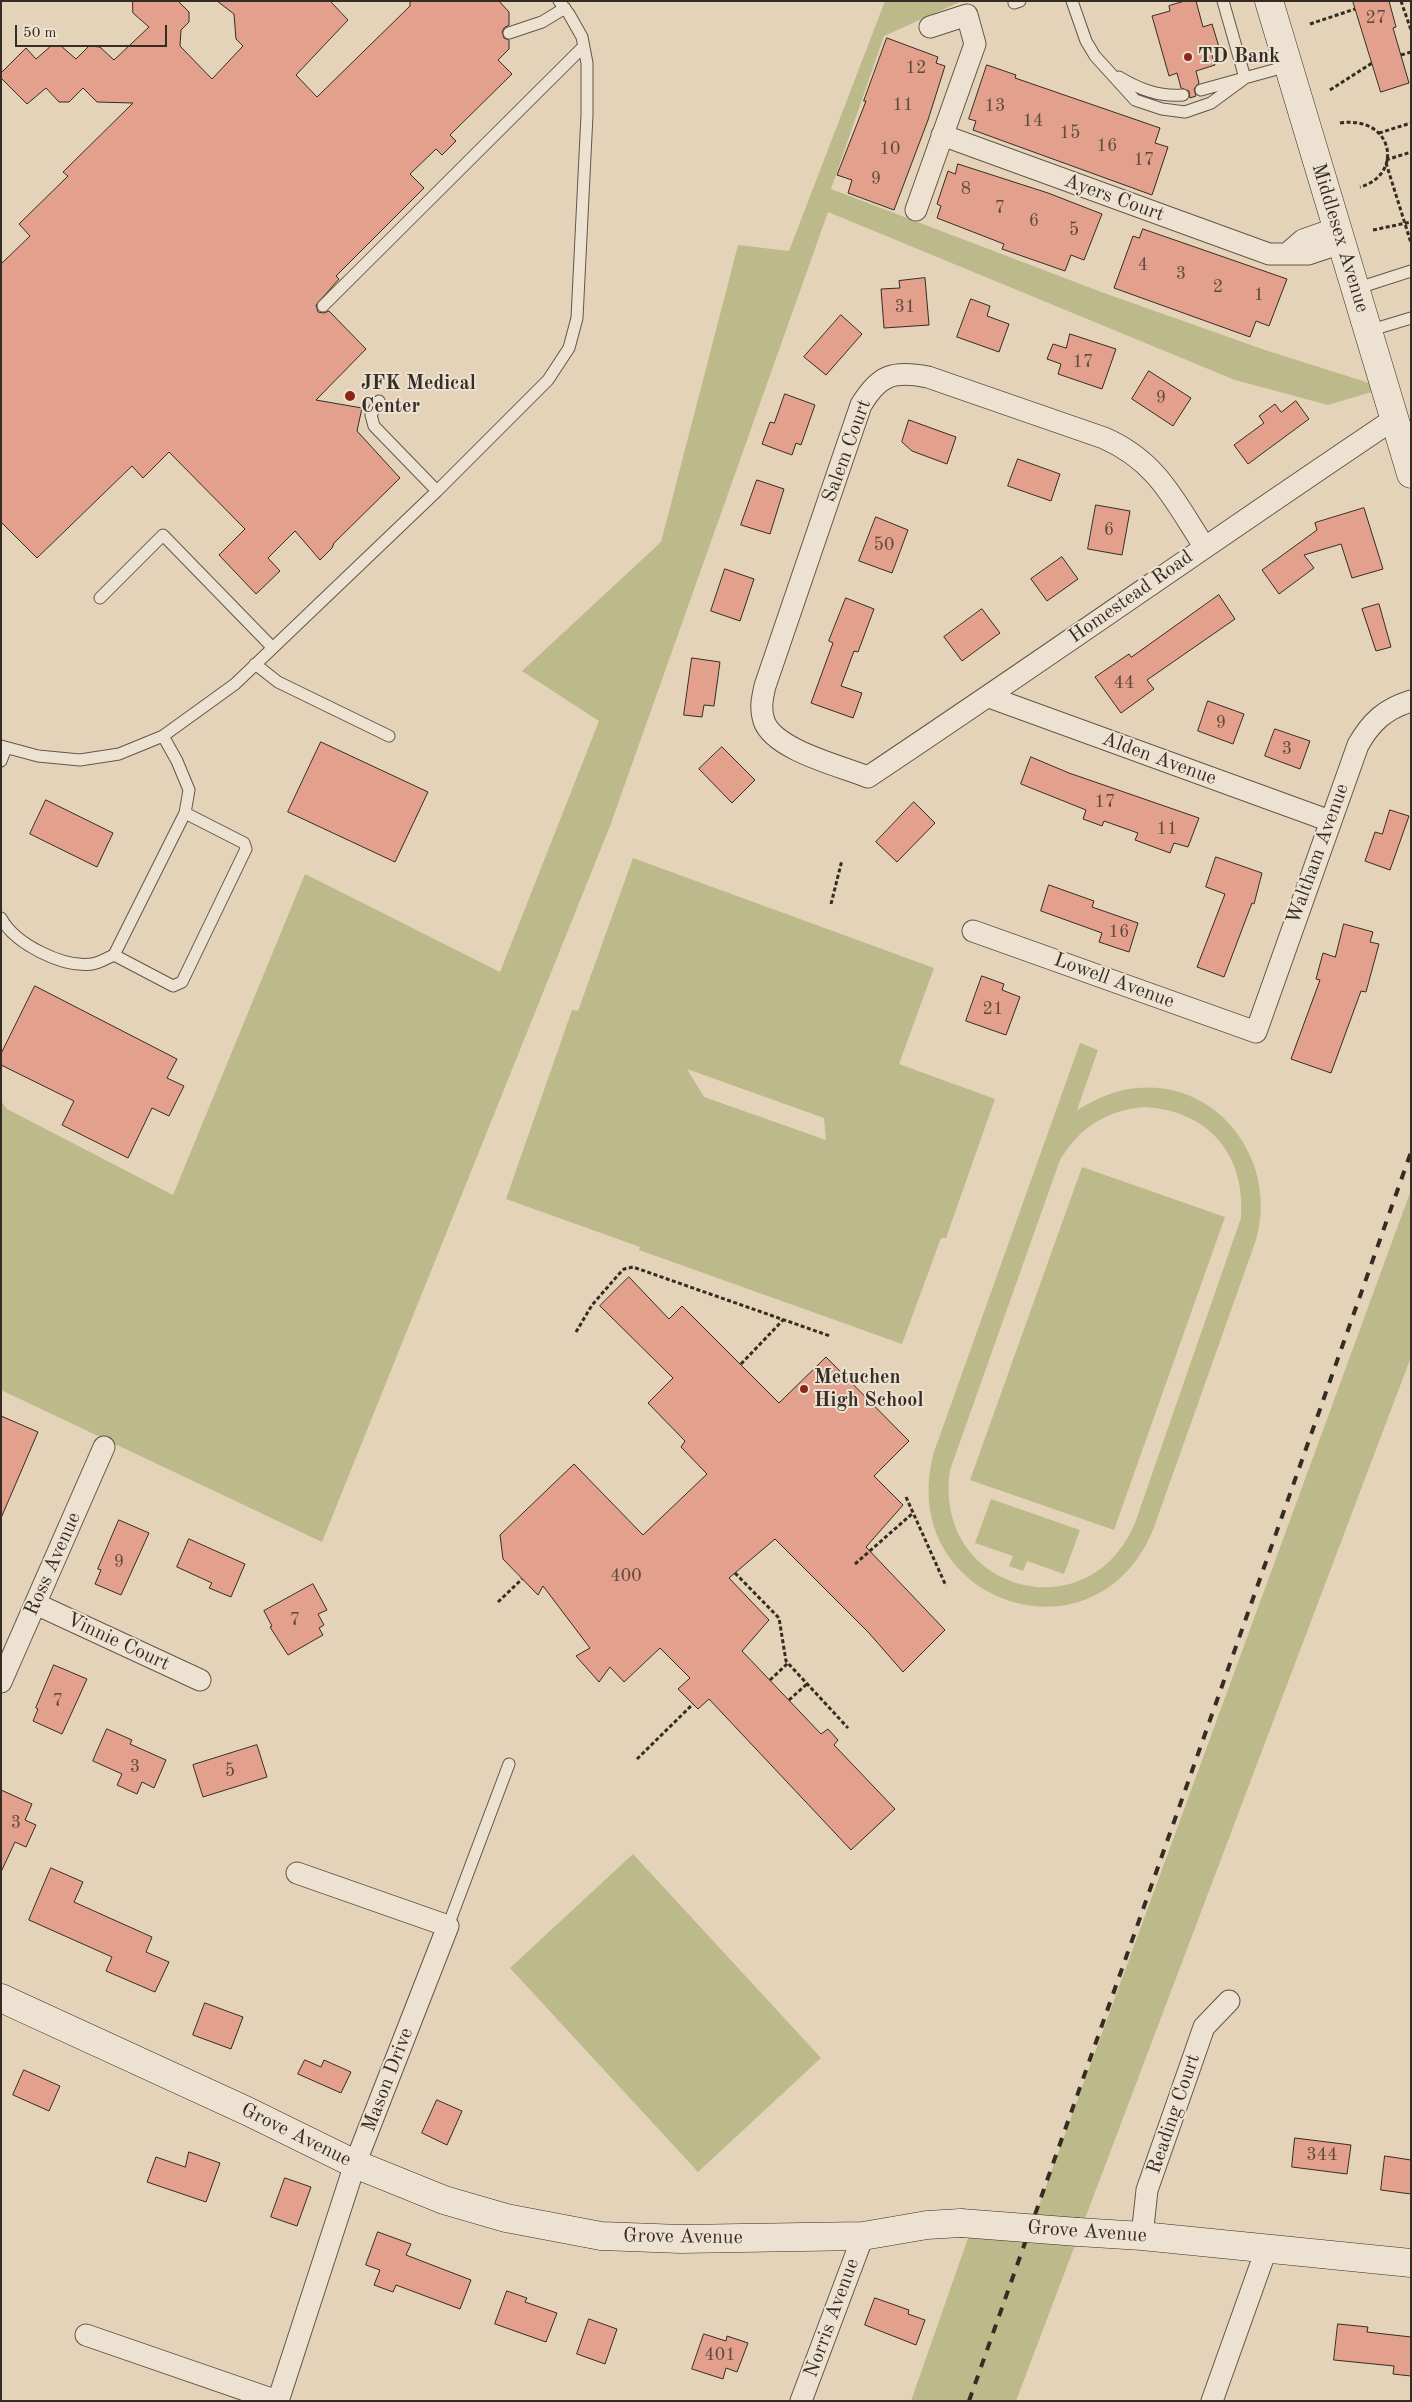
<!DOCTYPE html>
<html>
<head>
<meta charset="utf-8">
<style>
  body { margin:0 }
  #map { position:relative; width:1412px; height:2402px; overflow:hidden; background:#e4d3b9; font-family:"Old Standard TT",serif }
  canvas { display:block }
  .frame { position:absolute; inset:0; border:2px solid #352d23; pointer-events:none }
  .scale { position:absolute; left:15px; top:25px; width:152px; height:22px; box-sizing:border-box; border:2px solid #352d23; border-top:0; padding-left:6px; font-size:15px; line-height:18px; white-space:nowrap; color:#352d23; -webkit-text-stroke:4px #ede2d2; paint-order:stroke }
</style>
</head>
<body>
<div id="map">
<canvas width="1412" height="2402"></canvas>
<div class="frame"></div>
<div class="scale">50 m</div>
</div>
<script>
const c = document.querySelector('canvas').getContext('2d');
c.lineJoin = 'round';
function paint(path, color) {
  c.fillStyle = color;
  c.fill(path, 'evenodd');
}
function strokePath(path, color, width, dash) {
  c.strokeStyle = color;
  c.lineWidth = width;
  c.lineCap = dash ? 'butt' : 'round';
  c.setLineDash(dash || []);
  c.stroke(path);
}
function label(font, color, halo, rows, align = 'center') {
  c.font = font + ' "Old Standard TT",serif';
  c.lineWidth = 4;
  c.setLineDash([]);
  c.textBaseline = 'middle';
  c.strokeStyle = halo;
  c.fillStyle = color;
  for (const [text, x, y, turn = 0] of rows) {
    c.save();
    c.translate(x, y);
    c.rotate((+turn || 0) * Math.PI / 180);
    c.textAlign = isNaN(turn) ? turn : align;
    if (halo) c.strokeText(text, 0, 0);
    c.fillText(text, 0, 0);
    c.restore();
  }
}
const green = new Path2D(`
  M 885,1 L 962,1 L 884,36 L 831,189 L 1104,293 L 1265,350 L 1385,388 L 1328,405 L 1235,380 L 828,212 L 610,826 L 322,1542 L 1,1390 L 1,1101 L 7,1109 L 173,1195 L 305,874 L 500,972 L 599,721 L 522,671 L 661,542 L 738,245 L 789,251 Z
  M 633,858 L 934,968 L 899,1064 L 995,1099 L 946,1238 L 941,1238 L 902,1344 L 639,1250 L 640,1247 L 506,1199 L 572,1010 L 578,1011 ZM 687,1069 L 824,1118 L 826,1140 L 704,1097 Z
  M 1080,1043 L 1098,1050 L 1077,1110 C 1096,1099 1114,1090 1137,1088 C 1220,1080 1279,1163 1256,1240 L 1153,1530 C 1094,1672 893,1600 934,1452 ZM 1145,1107 C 1209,1111 1246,1155 1241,1218 L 1135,1523 C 1088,1635 932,1590 950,1470 L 1060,1160 C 1080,1127 1107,1110 1145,1107 Z
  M 1082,1167 L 1225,1217 L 1114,1530 L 970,1480 Z
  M 1411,1190 L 1411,1357 L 1016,2401 L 911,2401 L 973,2224 L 1031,2227 Z
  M 991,1499 L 1080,1530 L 1064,1574 L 1027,1561 L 1023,1571 L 1009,1566 L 1013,1556 L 975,1543 Z
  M 633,1854 L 821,2058 L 698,2172 L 510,1968 Z`);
const building = new Path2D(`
  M 133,1 L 178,1 L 189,12 L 189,22 L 181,30 L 180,46 L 212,79 L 243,46 L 236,39 L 234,14 L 217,1 L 330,1 L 348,20 L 296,75 L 317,97 L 410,6 L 410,1 L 499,1 L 509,12 L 509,25 L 504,28 L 502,32 L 504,38 L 509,40 L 509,49 L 498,60 L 512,74 L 450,135 L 456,141 L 442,155 L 436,149 L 410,174 L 424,188 L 336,276 L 339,279 L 316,305 L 318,312 L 324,313 L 329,311 L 366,349 L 316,400 L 362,408 L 357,431 L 400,478 L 334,543 L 332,548 L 320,560 L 295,531 L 268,558 L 280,571 L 256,594 L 219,555 L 245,529 L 169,452 L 143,478 L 132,466 L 37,558 L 1,522 L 1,264 L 30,236 L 19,224 L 68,176 L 63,172 L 133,103 L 97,102 L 83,88 L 69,102 L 59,102 L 46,88 L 27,104 L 1,78 L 1,73 L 26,48 L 36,59 L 51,46 L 61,46 L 76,59 L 89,46 L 100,47 L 114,60 L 149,27 L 133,13 Z
  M 1185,1 L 1196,1 L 1203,27 L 1212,24 L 1219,47 L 1210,49 L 1215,65 L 1196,71 L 1199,83 L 1194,89 L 1196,96 L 1190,98 L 1189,91 L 1181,88 L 1177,73 L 1169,76 L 1152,16 L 1170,11 L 1169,6 Z
  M 1353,1 L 1389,1 L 1396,27 L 1393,28 L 1409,83 L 1381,92 Z
  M 887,38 L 938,57 L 936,63 L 945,66 L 928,120 L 894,210 L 848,193 L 852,180 L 837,175 L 866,101 L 864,101 Z
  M 987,65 L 1016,75 L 1015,78 L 1160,128 L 1155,143 L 1168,147 L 1152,195 L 973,130 L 976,121 L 969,119 Z
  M 958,164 L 1048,193 L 1102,214 L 1084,260 L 1071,255 L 1065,271 L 1002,249 L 1004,244 L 937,218 L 941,206 L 937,204 L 948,171 L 955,174 Z
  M 1143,229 L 1287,279 L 1269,326 L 1256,321 L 1250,337 L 1114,288 L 1133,236 L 1139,238 Z
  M 925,278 L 929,325 L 884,328 L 881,289 L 900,288 L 899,281 Z
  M 971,299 L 990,306 L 987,316 L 1009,324 L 999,352 L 957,337 Z
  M 841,315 L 862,334 L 826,375 L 804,357 Z
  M 1070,334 L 1116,349 L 1102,389 L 1058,374 L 1061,364 L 1047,359 L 1053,344 L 1066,348 Z
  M 1149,371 L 1191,398 L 1173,426 L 1132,399 Z
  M 785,394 L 815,405 L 801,445 L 796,443 L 792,455 L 762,444 L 770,422 L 774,423 Z
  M 1296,401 L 1309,419 L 1248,464 L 1234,445 L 1264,423 L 1259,416 L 1275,404 L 1281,412 Z
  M 909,420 L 956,437 L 947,464 L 912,451 L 902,442 Z
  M 1018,459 L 1060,474 L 1051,501 L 1008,486 Z
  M 757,480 L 784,489 L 770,534 L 741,525 Z
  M 1096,505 L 1130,511 L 1122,555 L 1088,549 Z
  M 1364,508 L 1383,569 L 1352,578 L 1341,544 L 1304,555 L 1314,568 L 1279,594 L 1262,570 L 1317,530 L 1315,523 Z
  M 876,517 L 908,530 L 892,573 L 859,561 Z
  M 1062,557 L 1078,579 L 1047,601 L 1031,579 Z
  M 725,569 L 754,579 L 740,621 L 711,611 Z
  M 1219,595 L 1235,619 L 1147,680 L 1154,689 L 1121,713 L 1095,677 L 1129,654 L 1131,657 Z
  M 846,598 L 874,609 L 858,652 L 854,651 L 841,686 L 862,693 L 853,718 L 811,703 L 833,643 L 829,641 Z
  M 1379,604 L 1391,647 L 1376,651 L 1362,609 Z
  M 982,609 L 1000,633 L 962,661 L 944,637 Z
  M 692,658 L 720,662 L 714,706 L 704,705 L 702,717 L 684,715 Z
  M 1208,701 L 1244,714 L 1233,744 L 1198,731 Z
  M 1275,729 L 1310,741 L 1300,769 L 1265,756 Z
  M 321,742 L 428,792 L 395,862 L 288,812 Z
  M 722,747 L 755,780 L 732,803 L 699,769 Z
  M 1031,757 L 1069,773 L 1199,818 L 1188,847 L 1174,843 L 1170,853 L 1135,840 L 1138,833 L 1104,821 L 1102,826 L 1083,819 L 1086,810 L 1021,784 Z
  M 46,800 L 113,833 L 97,867 L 30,834 Z
  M 914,802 L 935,823 L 897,862 L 876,842 Z
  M 1390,810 L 1409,816 L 1390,870 L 1365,861 L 1375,832 L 1382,834 Z
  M 1216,857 L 1262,873 L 1254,904 L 1252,903 L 1224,977 L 1197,967 L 1225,894 L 1206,887 Z
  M 1049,885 L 1094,901 L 1092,907 L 1138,923 L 1129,952 L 1099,942 L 1102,933 L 1041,911 Z
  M 1344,924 L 1373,932 L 1370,942 L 1379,944 L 1366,992 L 1361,991 L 1331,1073 L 1291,1059 L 1320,980 L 1316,979 L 1323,953 L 1335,957 Z
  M 982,976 L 1004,984 L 1002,990 L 1020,997 L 1006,1035 L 966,1021 Z
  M 35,986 L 177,1059 L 167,1078 L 184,1086 L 169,1116 L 152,1108 L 128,1158 L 62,1125 L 74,1101 L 1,1065 L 1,1054 Z
  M 629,1277 L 669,1319 L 682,1306 L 779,1403 L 826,1357 L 909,1441 L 874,1476 L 903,1505 L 866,1547 L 945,1630 L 903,1672 L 869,1633 L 775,1539 L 729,1578 L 769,1620 L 742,1651 L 821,1734 L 828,1729 L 838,1740 L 834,1745 L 895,1809 L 851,1850 L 709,1699 L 698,1709 L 678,1689 L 690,1678 L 660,1648 L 624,1682 L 610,1667 L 599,1682 L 576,1656 L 590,1648 L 543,1586 L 538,1595 L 503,1559 L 500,1535 L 574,1464 L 643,1535 L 707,1474 L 681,1447 L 685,1441 L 648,1403 L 673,1378 L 600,1306 Z
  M 1,1416 L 38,1432 L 1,1518 Z
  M 119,1520 L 149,1533 L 121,1595 L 95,1584 L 101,1570 L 98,1569 Z
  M 189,1539 L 245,1564 L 231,1597 L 209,1588 L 212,1583 L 177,1567 Z
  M 313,1584 L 327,1610 L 318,1614 L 324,1625 L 319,1628 L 323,1635 L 288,1655 L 270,1627 L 272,1626 L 264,1611 Z
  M 54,1665 L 87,1679 L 62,1734 L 33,1721 L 38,1709 L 36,1708 Z
  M 107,1729 L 132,1740 L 130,1744 L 166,1760 L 154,1788 L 142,1782 L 137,1794 L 117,1785 L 122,1774 L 93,1761 Z
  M 257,1745 L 267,1777 L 203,1797 L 193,1765 Z
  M 1,1790 L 32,1804 L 25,1820 L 36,1825 L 26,1847 L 15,1842 L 1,1872 Z
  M 51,1868 L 83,1882 L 74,1902 L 152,1937 L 146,1952 L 169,1962 L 155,1992 L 106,1971 L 112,1957 L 29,1920 Z
  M 205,2003 L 243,2017 L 231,2049 L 193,2035 Z
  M 305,2060 L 321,2067 L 324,2060 L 351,2072 L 341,2093 L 298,2074 Z
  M 24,2070 L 60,2086 L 49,2111 L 13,2095 Z
  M 437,2100 L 462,2111 L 447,2145 L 422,2133 Z
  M 1295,2138 L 1351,2145 L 1347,2174 L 1292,2167 Z
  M 189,2152 L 220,2163 L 206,2202 L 147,2182 L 156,2157 L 185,2167 Z
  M 1385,2156 L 1411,2160 L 1411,2194 L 1381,2190 Z
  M 285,2178 L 311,2187 L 297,2226 L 271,2217 Z
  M 378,2232 L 411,2244 L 406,2255 L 471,2280 L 460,2309 L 396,2285 L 393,2292 L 374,2285 L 380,2270 L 366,2265 Z
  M 507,2291 L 527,2298 L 525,2302 L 557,2313 L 546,2342 L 495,2324 Z
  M 875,2298 L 909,2310 L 908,2314 L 925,2320 L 916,2345 L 865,2325 Z
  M 589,2319 L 617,2329 L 605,2364 L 577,2354 Z
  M 1338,2324 L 1368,2327 L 1367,2332 L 1411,2337 L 1411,2376 L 1393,2374 L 1394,2366 L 1334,2360 Z
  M 704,2334 L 726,2341 L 727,2336 L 748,2343 L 737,2372 L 726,2368 L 723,2379 L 692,2369 Z`);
const path = new Path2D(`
  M 1401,1 L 1411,30
  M 1310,24 L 1355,9
  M 1401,55 L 1411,52
  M 1330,90 L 1372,63
  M 1340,123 C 1394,115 1404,175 1360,187
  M 1379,133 L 1411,123
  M 1386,160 L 1411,152
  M 1386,163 L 1411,243
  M 1373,230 L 1411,222
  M 831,904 L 842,860
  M 576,1332 L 592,1305 L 619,1274 L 624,1269 L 633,1267 L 830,1336
  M 741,1364 L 784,1319
  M 906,1497 L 946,1586
  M 855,1564 L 913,1513
  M 735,1573 L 779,1618 L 786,1661 L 848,1728
  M 498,1602 L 522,1579
  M 770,1680 L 788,1663
  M 789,1700 L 808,1683
  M 637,1759 L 693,1704`);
const lane = new Path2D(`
  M 1072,1 L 1086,41 L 1095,56 L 1135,100 L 1162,109 L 1185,112 L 1211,103 L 1245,78
  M 1223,1 L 1245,78
  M 1014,3 L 1020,1
  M 509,33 L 542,22 L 565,8
  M 1119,77 C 1139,89 1159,97 1183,95
  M 1201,90 L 1288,66
  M 1355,289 L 1411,271
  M 323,306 L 583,47
  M 1368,331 L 1411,318
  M 379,401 L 371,415 L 374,426 L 437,491
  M 100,598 L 163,535 L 272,647
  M 255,664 L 278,682 L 389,736
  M 1,746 L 38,756 L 80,760 L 119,754 L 163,736 L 206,705 L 235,684 L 437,491 L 548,380 L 569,348 L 577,318 L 587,115 L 587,63 L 582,37 L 569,14 L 559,1
  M 1,761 L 6,748
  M 1,918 C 15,944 63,968 92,964 C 99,963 107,958 114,955 L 185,813 L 189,790 L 177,761 L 163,736
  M 114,955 L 173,986 L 182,982 L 246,849 L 244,843 L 185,813
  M 448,1926 L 509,1764`);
const street = new Path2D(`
  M 942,135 L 1269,254 L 1308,254 L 1341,243
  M 916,210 L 975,44 L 967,15 L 930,27
  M 1287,254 L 1303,240 L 1337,228
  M 1204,546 C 1174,500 1157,461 1104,438 L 928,377 C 893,370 879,375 861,405 L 765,686 C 762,699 760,709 764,721 C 774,750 841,766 868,777 C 1045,659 1218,537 1394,419
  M 989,697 L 1330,821
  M 973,931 L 1256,1032 L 1358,745 C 1371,722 1385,709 1411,701
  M 36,1604 L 200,1680
  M 1,1682 L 104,1447
  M 1142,2236 L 1147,2190 L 1204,2027 L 1229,2001
  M 86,2335 L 277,2401
  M 278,2401 L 355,2164 L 448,1926 L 297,1873
  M 801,2401 L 863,2236
  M 1212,2401 L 1266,2250`);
const secondary = new Path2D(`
  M 1269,1 L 1411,474
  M 1,1998 L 247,2111 L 355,2164 L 444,2200 L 506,2218 L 601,2236 L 681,2239 L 863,2236 L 927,2225 L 961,2223
  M 1078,2232 L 1142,2236 L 1411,2263`);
const rail = new Path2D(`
  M 969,2401 L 1411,1152`);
const secondaryBridge = new Path2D(`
  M 961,2223 L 1078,2232`);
const markers = [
  [1188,57,5,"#8f2418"],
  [350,396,6,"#8f2418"],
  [804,1389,5,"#8f2418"]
];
const numberNames = [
  ["27",1376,18],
  ["12",916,68],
  ["11",903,105],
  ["13",995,106],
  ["14",1033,121],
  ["15",1070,133],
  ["16",1107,146],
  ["10",890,149],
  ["17",1144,160],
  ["9",876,179],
  ["8",966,189],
  ["7",1000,208],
  ["6",1034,221],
  ["5",1074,230],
  ["4",1143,265],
  ["3",1181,274],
  ["2",1218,287],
  ["1",1259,295],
  ["31",905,307],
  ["17",1083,362],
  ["9",1161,398],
  ["6",1109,530],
  ["50",884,545],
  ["44",1124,683],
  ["9",1221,723],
  ["3",1287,749],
  ["17",1105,802],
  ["11",1167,829],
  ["16",1119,932],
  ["21",993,1009],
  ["9",119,1562],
  ["400",626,1576],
  ["7",295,1620],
  ["7",58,1701],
  ["3",135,1767],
  ["5",230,1771],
  ["3",16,1823],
  ["344",1322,2155],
  ["401",720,2355]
];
const poiNames = [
  ["TD Bank",1198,57],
  ["JFK Medical",361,384],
  ["Center",361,407],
  ["Metuchen",814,1378],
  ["High School",814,1401]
];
const streetNames = [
  ["Ayers Court",1114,198,20],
  ["Middlesex Avenue",1340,238,73],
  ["Salem Court",847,451,-70],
  ["Homestead Road",1131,597,-35],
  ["Alden Avenue",1159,759,20],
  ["Waltham Avenue",1318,854,-70],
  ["Lowell Avenue",1114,981,20],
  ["Ross Avenue",53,1564,-66],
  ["Vinnie Court",118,1642,25],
  ["Mason Drive",388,2080,-69],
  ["Reading Court",1174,2114,-71],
  ["Grove Avenue",296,2135,26],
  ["Grove Avenue",1087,2232,4],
  ["Grove Avenue",683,2237,1],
  ["Norris Avenue",832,2318,-70]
];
paint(green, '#bcba8a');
paint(building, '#e2a08d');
strokePath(building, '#352d23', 1);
strokePath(lane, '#615648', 13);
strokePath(street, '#615648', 23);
strokePath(secondary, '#352d23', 29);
strokePath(path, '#352d23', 3, [4, 2.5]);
strokePath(lane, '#ede2d2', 11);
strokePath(street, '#ede2d2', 21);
strokePath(secondary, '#ede2d2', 28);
strokePath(rail, '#352d23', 4, [9, 9]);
strokePath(secondaryBridge, '#352d23', 29, []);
strokePath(secondaryBridge, '#ede2d2', 28);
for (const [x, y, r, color] of markers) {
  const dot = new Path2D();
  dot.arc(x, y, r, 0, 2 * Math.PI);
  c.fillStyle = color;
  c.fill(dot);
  strokePath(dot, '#ede2d2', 2);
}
label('18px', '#604a3e', null, numberNames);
label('bold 20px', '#352d23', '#ede2d2', poiNames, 'left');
label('20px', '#352d23', '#ede2d2', streetNames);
</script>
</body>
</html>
